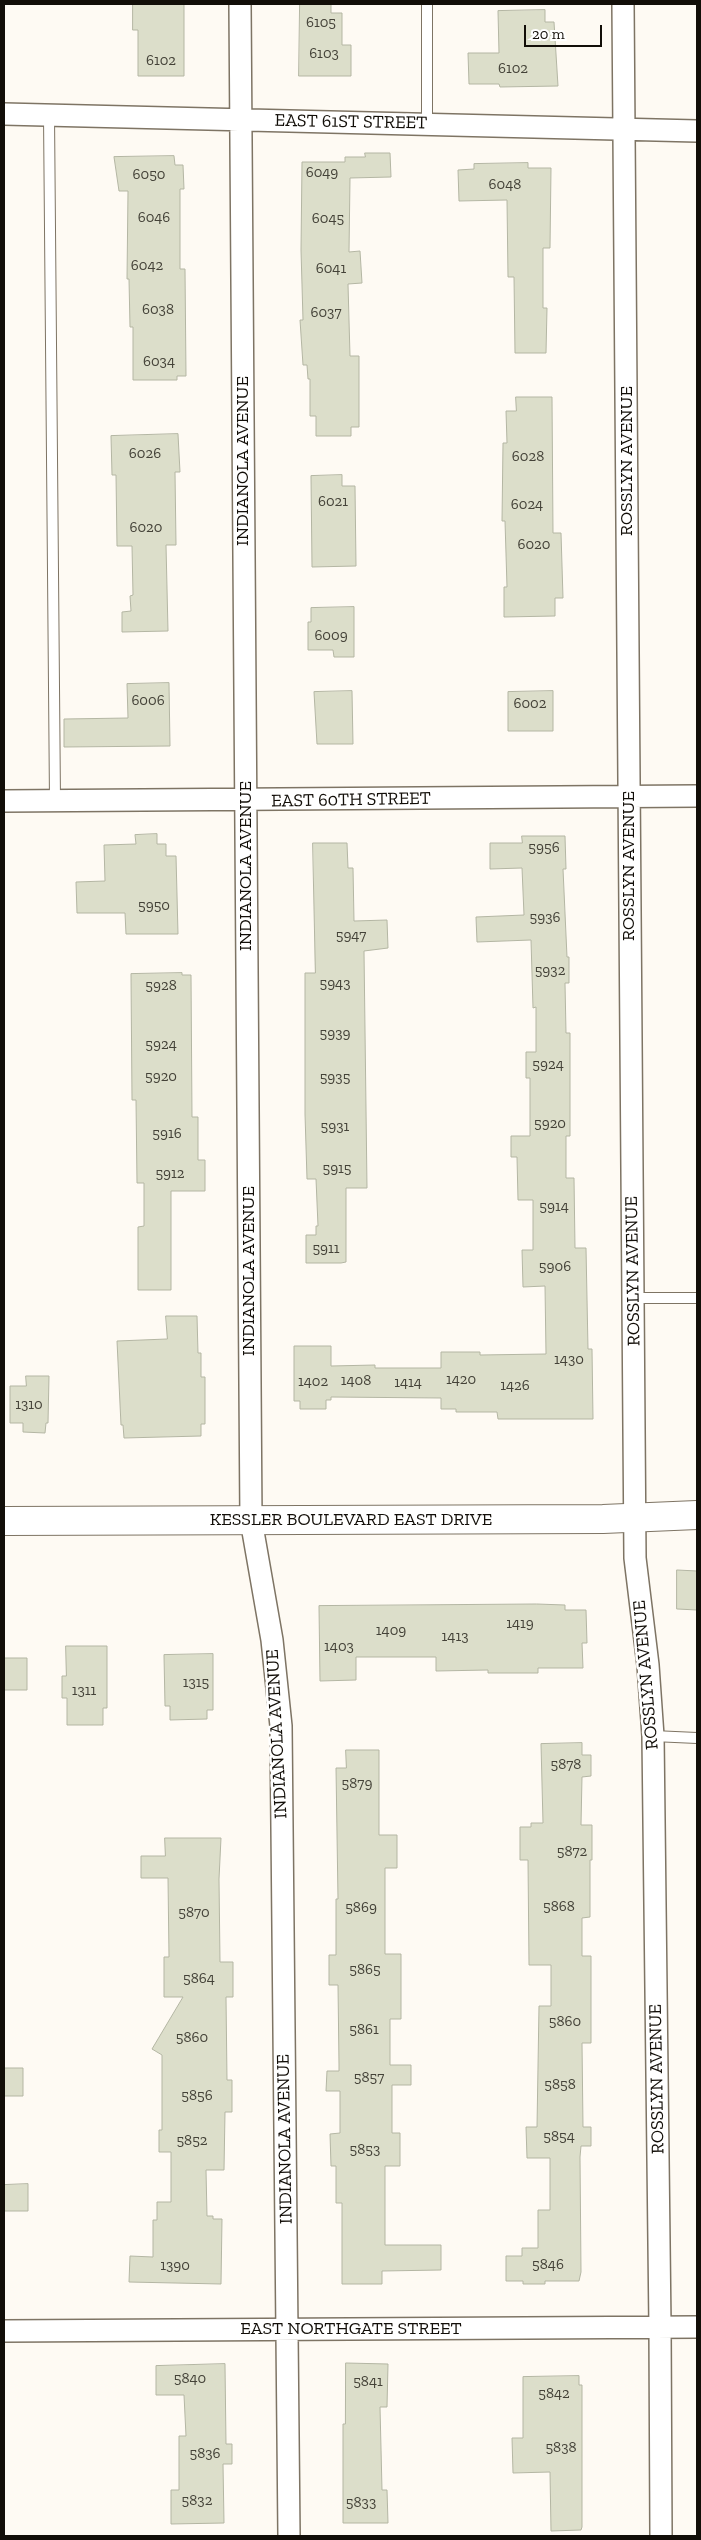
<!DOCTYPE html>
<html>
<head>
<meta charset="utf-8">
<style>
  body { margin:0 }
  #map { position:relative; width:701px; height:2540px; overflow:hidden; background:#fefaf3; font-family:"Zilla Slab",serif }
  canvas { display:block }
  .frame { position:absolute; inset:0; border:5px solid #120e08; pointer-events:none }
  .scale { position:absolute; left:524px; top:25px; width:78px; height:22px; box-sizing:border-box; border:2px solid #120e08; border-top:0; padding-left:6px; font-size:15px; line-height:18px; white-space:nowrap; color:#120e08; -webkit-text-stroke:4px #fff; paint-order:stroke }
</style>
</head>
<body>
<div id="map">
<canvas width="701" height="2540"></canvas>
<div class="frame"></div>
<div class="scale">20 m</div>
</div>
<script>
const c = document.querySelector('canvas').getContext('2d');
c.lineJoin = 'round';
function paint(path, color) {
  c.fillStyle = color;
  c.fill(path, 'evenodd');
}
function strokePath(path, color, width, dash) {
  c.strokeStyle = color;
  c.lineWidth = width;
  c.lineCap = dash ? 'butt' : 'round';
  c.setLineDash(dash || []);
  c.stroke(path);
}
function label(font, color, halo, rows, align = 'center') {
  c.font = font + ' "Zilla Slab",serif';
  c.lineWidth = 5;
  c.setLineDash([]);
  c.textBaseline = 'middle';
  c.strokeStyle = halo;
  c.fillStyle = color;
  for (const [text, x, y, turn = 0] of rows) {
    c.save();
    c.translate(x, y);
    c.rotate((+turn || 0) * Math.PI / 180);
    c.textAlign = isNaN(turn) ? turn : align;
    if (halo) c.strokeText(text, 0, 0);
    c.fillText(text, 0, 0);
    c.restore();
  }
}
const building = new Path2D(`
  M 133,4 L 184,4 L 184,76 L 138,76 L 138,30 L 133,30 Z
  M 300,4 L 331,4 L 331,13 L 342,13 L 342,45 L 351,45 L 351,76 L 299,76 Z
  M 545,10 L 545,22 L 554,22 L 558,86 L 500,87 L 499,84 L 469,84 L 468,53 L 499,53 L 498,11 Z
  M 365,153 L 390,153 L 391,177 L 350,178 L 349,252 L 360,251 L 362,283 L 348,284 L 350,356 L 359,356 L 359,427 L 351,427 L 351,436 L 316,436 L 316,416 L 310,416 L 310,379 L 308,379 L 307,365 L 303,365 L 300,320 L 303,320 L 301,250 L 302,162 L 345,162 L 345,157 L 365,157 Z
  M 174,156 L 175,165 L 183,165 L 184,189 L 180,189 L 180,269 L 185,269 L 186,376 L 177,376 L 177,380 L 133,380 L 133,327 L 130,327 L 129,279 L 127,279 L 128,191 L 119,191 L 114,157 Z
  M 528,163 L 528,168 L 551,168 L 550,248 L 543,248 L 543,308 L 547,308 L 546,353 L 515,353 L 514,277 L 508,277 L 507,200 L 459,201 L 458,170 L 474,169 L 474,164 Z
  M 516,397 L 552,397 L 553,533 L 561,533 L 563,598 L 555,598 L 555,616 L 504,617 L 504,587 L 507,587 L 505,521 L 502,521 L 503,443 L 507,443 L 506,411 L 516,411 Z
  M 178,434 L 180,472 L 175,472 L 176,545 L 166,545 L 168,631 L 122,632 L 122,612 L 131,611 L 130,596 L 133,595 L 132,546 L 117,546 L 116,475 L 112,475 L 111,436 Z
  M 342,475 L 342,486 L 355,486 L 356,566 L 312,567 L 311,476 Z
  M 354,607 L 354,657 L 334,657 L 333,650 L 308,650 L 308,622 L 311,622 L 311,608 Z
  M 169,683 L 170,746 L 64,747 L 64,719 L 128,718 L 127,684 Z
  M 352,691 L 353,744 L 317,744 L 314,692 Z
  M 553,691 L 553,731 L 508,731 L 508,692 Z
  M 157,834 L 157,844 L 166,844 L 166,856 L 176,856 L 178,934 L 126,934 L 125,913 L 77,913 L 76,882 L 105,881 L 104,845 L 136,844 L 135,835 Z
  M 522,836 L 565,836 L 566,869 L 563,869 L 567,957 L 569,957 L 569,983 L 565,983 L 566,1033 L 570,1033 L 570,1136 L 566,1136 L 566,1178 L 574,1178 L 575,1248 L 586,1248 L 588,1349 L 592,1349 L 593,1419 L 498,1419 L 497,1412 L 456,1412 L 456,1409 L 441,1409 L 441,1398 L 331,1397 L 331,1400 L 326,1400 L 326,1409 L 300,1409 L 300,1401 L 294,1401 L 294,1346 L 331,1346 L 331,1366 L 375,1365 L 375,1368 L 441,1368 L 441,1352 L 480,1352 L 480,1355 L 546,1354 L 545,1286 L 523,1287 L 522,1250 L 533,1250 L 533,1200 L 518,1200 L 517,1157 L 511,1157 L 511,1136 L 530,1136 L 530,1078 L 526,1078 L 526,1052 L 536,1052 L 536,1007 L 533,1008 L 531,940 L 477,942 L 476,917 L 524,915 L 522,868 L 490,869 L 490,843 L 522,843 Z
  M 313,843 L 347,843 L 348,868 L 353,868 L 354,921 L 387,920 L 388,948 L 364,951 L 367,1188 L 346,1188 L 346,1262 L 341,1263 L 306,1263 L 306,1235 L 316,1235 L 316,1226 L 318,1226 L 316,1179 L 307,1179 L 305,1114 L 305,973 L 315,973 Z
  M 182,973 L 182,975 L 191,975 L 192,1117 L 198,1117 L 198,1160 L 205,1160 L 205,1191 L 171,1191 L 171,1290 L 138,1290 L 138,1227 L 144,1226 L 144,1183 L 137,1183 L 136,1100 L 132,1100 L 131,974 Z
  M 166,1316 L 197,1316 L 198,1353 L 201,1353 L 201,1377 L 205,1377 L 205,1424 L 201,1424 L 201,1436 L 124,1438 L 123,1425 L 121,1425 L 117,1341 L 167,1339 Z
  M 26,1376 L 49,1376 L 48,1423 L 46,1423 L 45,1433 L 23,1432 L 23,1423 L 10,1423 L 10,1386 L 26,1386 Z
  M 677,1570 L 697,1571 L 697,1610 L 677,1609 Z
  M 537,1604 L 565,1605 L 565,1610 L 586,1610 L 587,1643 L 582,1643 L 583,1668 L 538,1668 L 538,1673 L 488,1673 L 488,1670 L 436,1671 L 436,1657 L 356,1657 L 356,1680 L 320,1681 L 319,1606 Z
  M 66,1646 L 107,1646 L 107,1708 L 103,1708 L 103,1725 L 67,1725 L 67,1698 L 62,1698 L 62,1676 L 66,1676 Z
  M 213,1654 L 213,1710 L 207,1710 L 207,1719 L 170,1720 L 170,1706 L 165,1706 L 164,1655 Z
  M 4,1658 L 27,1658 L 27,1690 L 4,1690 Z
  M 582,1743 L 582,1755 L 591,1755 L 591,1776 L 582,1777 L 581,1825 L 592,1825 L 592,1860 L 590,1860 L 590,1917 L 582,1918 L 582,1956 L 591,1956 L 591,2043 L 582,2043 L 583,2127 L 591,2127 L 591,2146 L 581,2146 L 580,2157 L 581,2272 L 579,2281 L 545,2281 L 545,2284 L 523,2284 L 523,2281 L 506,2281 L 506,2256 L 522,2256 L 522,2248 L 538,2248 L 538,2210 L 550,2210 L 550,2158 L 527,2158 L 526,2127 L 537,2127 L 539,2006 L 551,2006 L 551,1965 L 529,1965 L 528,1860 L 520,1860 L 520,1827 L 531,1827 L 531,1823 L 543,1823 L 541,1744 Z
  M 346,1750 L 379,1750 L 379,1835 L 397,1835 L 397,1868 L 385,1868 L 385,1954 L 401,1954 L 401,2019 L 390,2019 L 390,2065 L 411,2065 L 411,2085 L 392,2085 L 392,2133 L 400,2133 L 400,2166 L 385,2166 L 385,2245 L 441,2245 L 441,2270 L 382,2271 L 382,2284 L 342,2284 L 342,2203 L 336,2203 L 336,2166 L 331,2166 L 330,2134 L 340,2133 L 340,2091 L 326,2091 L 327,2071 L 339,2071 L 339,2065 L 338,1985 L 329,1985 L 329,1955 L 336,1955 L 336,1899 L 338,1899 L 336,1768 L 346,1768 Z
  M 165,1838 L 221,1838 L 219,1879 L 220,1962 L 233,1962 L 233,1997 L 226,1997 L 227,2080 L 232,2080 L 232,2112 L 225,2112 L 224,2170 L 206,2170 L 207,2216 L 213,2216 L 213,2219 L 222,2219 L 221,2284 L 129,2282 L 130,2256 L 153,2257 L 153,2220 L 157,2220 L 157,2202 L 171,2202 L 171,2152 L 159,2152 L 159,2130 L 162,2130 L 162,2055 L 152,2049 L 183,1997 L 164,1997 L 164,1957 L 169,1957 L 168,1878 L 141,1878 L 141,1856 L 165,1856 Z
  M 4,2068 L 23,2068 L 23,2096 L 4,2096 Z
  M 28,2184 L 28,2211 L 4,2211 L 4,2185 Z
  M 346,2363 L 388,2364 L 387,2407 L 380,2407 L 382,2490 L 387,2490 L 388,2523 L 343,2523 L 343,2424 L 345,2424 Z
  M 225,2364 L 226,2444 L 232,2444 L 232,2464 L 223,2464 L 224,2523 L 171,2524 L 171,2490 L 179,2490 L 179,2436 L 186,2436 L 184,2395 L 156,2395 L 156,2366 Z
  M 579,2376 L 579,2385 L 582,2385 L 582,2527 L 581,2530 L 551,2531 L 550,2472 L 513,2473 L 512,2438 L 523,2438 L 523,2377 Z`);
const lane = new Path2D(`
  M 427,4 L 427,124
  M 49,115 L 55,801
  M 633,1298 L 697,1298
  M 653,1736 L 697,1738`);
const street = new Path2D(`
  M 240,4 L 251,1520 L 272,1640 L 281,1726 L 289,2536
  M 623,4 L 635,1558 L 648,1665 L 653,1736 L 660,2327 L 661,2536
  M 4,114 L 697,131
  M 4,801 L 697,796
  M 4,2331 L 697,2327`);
const primary = new Path2D(`
  M 4,1521 L 603,1519 L 697,1515`);
const numberNames = [
  ["6105",321,23],
  ["6103",324,54],
  ["6102",161,61],
  ["6102",513,69],
  ["6049",322,173],
  ["6050",149,175],
  ["6048",505,185],
  ["6046",154,218],
  ["6045",328,219],
  ["6042",147,266],
  ["6041",331,269],
  ["6038",158,310],
  ["6037",326,313],
  ["6034",159,362],
  ["6026",145,454],
  ["6028",528,457],
  ["6021",333,502],
  ["6024",527,505],
  ["6020",146,528],
  ["6020",534,545],
  ["6009",331,636],
  ["6006",148,701],
  ["6002",530,704],
  ["5956",544,848],
  ["5950",154,906],
  ["5936",545,918],
  ["5947",351,936],
  ["5932",550,971],
  ["5943",335,984],
  ["5928",161,986],
  ["5939",335,1034],
  ["5924",161,1045],
  ["5924",548,1065],
  ["5920",161,1077],
  ["5935",335,1078],
  ["5920",550,1124],
  ["5931",335,1127],
  ["5916",167,1134],
  ["5915",337,1169],
  ["5912",170,1174],
  ["5914",554,1207],
  ["5911",326,1249],
  ["5906",555,1267],
  ["1430",569,1360],
  ["1420",461,1380],
  ["1408",356,1381],
  ["1402",313,1382],
  ["1414",408,1383],
  ["1426",515,1386],
  ["1310",29,1405],
  ["1419",520,1624],
  ["1409",391,1631],
  ["1413",455,1637],
  ["1403",339,1647],
  ["1315",196,1683],
  ["1311",84,1691],
  ["5878",566,1765],
  ["5879",357,1784],
  ["5872",572,1852],
  ["5868",559,1907],
  ["5869",361,1908],
  ["5870",194,1913],
  ["5865",365,1970],
  ["5864",199,1979],
  ["5860",565,2022],
  ["5861",364,2030],
  ["5860",192,2038],
  ["5857",369,2078],
  ["5858",560,2085],
  ["5856",197,2096],
  ["5854",559,2137],
  ["5852",192,2141],
  ["5853",365,2150],
  ["5846",548,2265],
  ["1390",175,2266],
  ["5840",190,2379],
  ["5841",368,2382],
  ["5842",554,2394],
  ["5838",561,2448],
  ["5836",205,2454],
  ["5832",197,2501],
  ["5833",361,2503]
];
const streetNames = [
  ["EAST 61ST STREET",351,122,1],
  ["INDIANOLA AVENUE",243,461,-90],
  ["ROSSLYN AVENUE",627,461,-90],
  ["EAST 60TH STREET",351,800,-1],
  ["INDIANOLA AVENUE",246,866,-90],
  ["ROSSLYN AVENUE",629,866,-90],
  ["INDIANOLA AVENUE",249,1271,-90],
  ["ROSSLYN AVENUE",633,1271,-91],
  ["KESSLER BOULEVARD EAST DRIVE",351,1520],
  ["ROSSLYN AVENUE",646,1675,-95],
  ["INDIANOLA AVENUE",277,1734,-93],
  ["ROSSLYN AVENUE",657,2079,-91],
  ["INDIANOLA AVENUE",285,2139,-91],
  ["EAST NORTHGATE STREET",351,2329]
];
paint(building, '#dcdeca');
strokePath(building, '#b4b6a3', 1);
strokePath(lane, '#7e7464', 12);
strokePath(street, '#7e7464', 24);
strokePath(primary, '#7e7464', 30);
strokePath(lane, '#fff', 10);
strokePath(street, '#fff', 21);
strokePath(primary, '#fff', 28);
label('15px', '#444238', null, numberNames);
label('18px', '#120e08', '#fff', streetNames);
</script>
</body>
</html>
